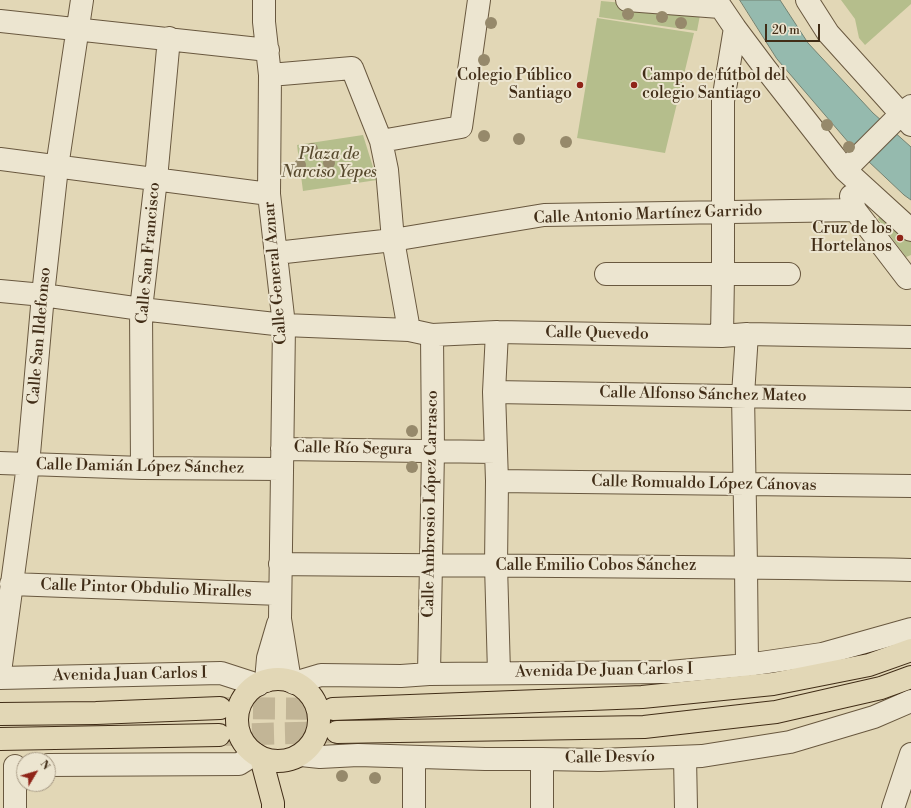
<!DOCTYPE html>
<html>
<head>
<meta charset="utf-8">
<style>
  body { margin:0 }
  #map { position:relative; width:911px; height:808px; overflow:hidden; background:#e2d7b6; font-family:"Libre Bodoni",serif }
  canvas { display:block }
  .north { position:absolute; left:16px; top:752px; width:40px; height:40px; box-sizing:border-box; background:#ece5d0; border:1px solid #a89b86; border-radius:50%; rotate:52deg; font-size:11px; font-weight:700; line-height:16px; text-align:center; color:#412d17 }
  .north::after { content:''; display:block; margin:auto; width:14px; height:18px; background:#8f2418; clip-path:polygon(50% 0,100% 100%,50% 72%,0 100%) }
  .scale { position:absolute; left:765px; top:24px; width:55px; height:18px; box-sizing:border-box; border:2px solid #412d17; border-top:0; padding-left:5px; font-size:12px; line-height:14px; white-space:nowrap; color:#412d17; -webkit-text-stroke:3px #ece5d0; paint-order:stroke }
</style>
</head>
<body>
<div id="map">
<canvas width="911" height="808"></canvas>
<div class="north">N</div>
<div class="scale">20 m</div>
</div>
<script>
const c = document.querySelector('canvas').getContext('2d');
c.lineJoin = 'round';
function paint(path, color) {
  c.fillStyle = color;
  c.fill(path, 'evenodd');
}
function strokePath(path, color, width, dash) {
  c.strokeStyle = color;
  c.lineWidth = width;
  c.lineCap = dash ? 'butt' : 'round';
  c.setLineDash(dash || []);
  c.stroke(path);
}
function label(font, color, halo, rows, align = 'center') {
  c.font = font + ' "Libre Bodoni",serif';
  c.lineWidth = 4;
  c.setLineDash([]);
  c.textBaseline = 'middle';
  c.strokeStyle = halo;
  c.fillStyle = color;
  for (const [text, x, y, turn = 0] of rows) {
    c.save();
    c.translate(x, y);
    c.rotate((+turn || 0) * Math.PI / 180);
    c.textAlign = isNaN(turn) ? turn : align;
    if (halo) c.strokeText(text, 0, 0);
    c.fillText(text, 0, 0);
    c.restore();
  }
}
const green = new Path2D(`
  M 841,0 L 911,0 L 911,4 L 865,45 L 859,38 L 855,19 Z
  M 601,1 L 701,10 L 697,31 L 599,17 Z
  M 597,18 L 694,33 L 665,153 L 577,138 Z
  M 363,135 L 377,180 L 303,191 L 297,145 Z
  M 881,214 L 911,240 L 911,255 L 906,257 L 878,219 Z`);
const water = new Path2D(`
  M 740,0 L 780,0 L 808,43 L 873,113 L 911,147 L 911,200 L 904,195 L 849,143 L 777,59 Z`);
const majorTunnel = new Path2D(`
  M 220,708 L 333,709
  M 219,735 L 337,732`);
const minor = new Path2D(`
  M 264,0 L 264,22 L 270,75 L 269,194 L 284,325 L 280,619 L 290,681
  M 627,0 L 720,7
  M 716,0 L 735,28 L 765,68 L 845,170 L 911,230
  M 807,0 L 828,33 L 911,125
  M 0,21 L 268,50
  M 270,75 L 352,68 L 381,141 L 387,170 L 393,240 L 409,330
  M 381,141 L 461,127 L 479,0
  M 0,159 L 269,194
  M 845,170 L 901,114 L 911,106
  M 851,196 L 855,210 L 907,278
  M 276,253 L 393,240 L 544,215 L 855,210
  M 606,274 L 789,274
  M 0,291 L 43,295 L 141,309 L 284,325 L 409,330 L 432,335 L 497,332 L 722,336 L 747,334 L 911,337
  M 497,332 L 494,392 L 497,481 L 496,565 L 499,673
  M 722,336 L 723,275 L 723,101 L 735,28
  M 494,392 L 911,399
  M 282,449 L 496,452
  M 0,463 L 142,468 L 281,469
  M 142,468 L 141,309 L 156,179 L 169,38
  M 497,481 L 911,486
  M 280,564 C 490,566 701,566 911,570
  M 11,584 L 280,594
  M 747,665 L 746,566 L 743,395 L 747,334
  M 0,672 L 28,465 L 43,295 L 57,167 L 82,0
  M 429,674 L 433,450 L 432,335
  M 0,678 L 221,673 L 258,685
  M 266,681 L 268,658 L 278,624
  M 294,683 L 321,675 L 401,676 L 429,674 L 670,672 L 747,665 L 822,654 L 911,629
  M 301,755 L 320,757 L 358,755 L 485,759 L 542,759 L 599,760 L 702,756 L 790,742 L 874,717 L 911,701
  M 685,757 L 686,808
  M 414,758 L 414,808
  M 542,759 L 542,808
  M 48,765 L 239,764 L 255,754
  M 15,766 L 15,808
  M 893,808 L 911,754`);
const major = new Path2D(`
  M237 720a41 41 0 1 1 82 0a41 41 0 1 1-82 0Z
  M 333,709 L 642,697 L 773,684 L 869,665 L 911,650
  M 0,714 L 96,713 L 220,708
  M 337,732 L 644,727 L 776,712 L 881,688 L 911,677
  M 0,739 L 219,735
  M 261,758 L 273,803 L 273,808`);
const trees = [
  [628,14],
  [662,17],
  [491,23],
  [681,23],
  [484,60],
  [827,125],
  [484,136],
  [519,139],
  [566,142],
  [849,147],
  [312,149],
  [329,163],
  [300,165],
  [412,431],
  [412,467],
  [342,776],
  [375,778]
];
const markers = [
  [580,85,4,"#8f2418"],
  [634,85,4,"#8f2418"],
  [900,238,4,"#8f2418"]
];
const poiNames = [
  ["Colegio Público",572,76],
  ["Santiago",572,94],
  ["Campo de fútbol del",642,76,"left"],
  ["colegio Santiago",642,94,"left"],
  ["Cruz de los",892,229],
  ["Hortelanos",892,247]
];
const parkNames = [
  ["Plaza de",329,155],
  ["Narciso Yepes",329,173]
];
const streetNames = [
  ["Calle Antonio Martínez Garrido",648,215,-2],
  ["Calle San Francisco",149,253,-85],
  ["Calle General Aznar",276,273,-95],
  ["Calle Quevedo",597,334,1],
  ["Calle San Ildefonso",40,336,-85],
  ["Calle Alfonso Sánchez Mateo",703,395,1],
  ["Calle Río Segura",353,449,1],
  ["Calle Damián López Sánchez",140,467,1],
  ["Calle Romualdo López Cánovas",704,484,1],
  ["Calle Ambrosio López Carrasco",431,504,-89],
  ["Calle Emilio Cobos Sánchez",596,566],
  ["Calle Pintor Obdulio Miralles",146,589,2],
  ["Avenida De Juan Carlos I",604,671,-1],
  ["Avenida Juan Carlos I",130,675,-1],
  ["Calle Desvío",610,758,-1]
];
paint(green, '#b5be8c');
paint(water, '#95baae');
strokePath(water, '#738272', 1);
strokePath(majorTunnel, '#c2b596', 22, [22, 11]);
strokePath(minor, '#69583f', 24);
strokePath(major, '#412d17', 24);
strokePath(minor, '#ece5d0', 22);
strokePath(major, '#e2d7b6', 22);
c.fillStyle = '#96896b';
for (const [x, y] of trees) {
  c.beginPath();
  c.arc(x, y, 6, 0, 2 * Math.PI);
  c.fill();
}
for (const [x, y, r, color] of markers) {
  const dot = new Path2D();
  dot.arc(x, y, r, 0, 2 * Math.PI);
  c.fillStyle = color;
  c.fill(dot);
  strokePath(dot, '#ece5d0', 1.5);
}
label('16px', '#412d17', '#ece5d0', poiNames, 'right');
label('italic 16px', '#584a2e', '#ece5d0', parkNames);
label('16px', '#412d17', '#ece5d0', streetNames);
</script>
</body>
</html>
